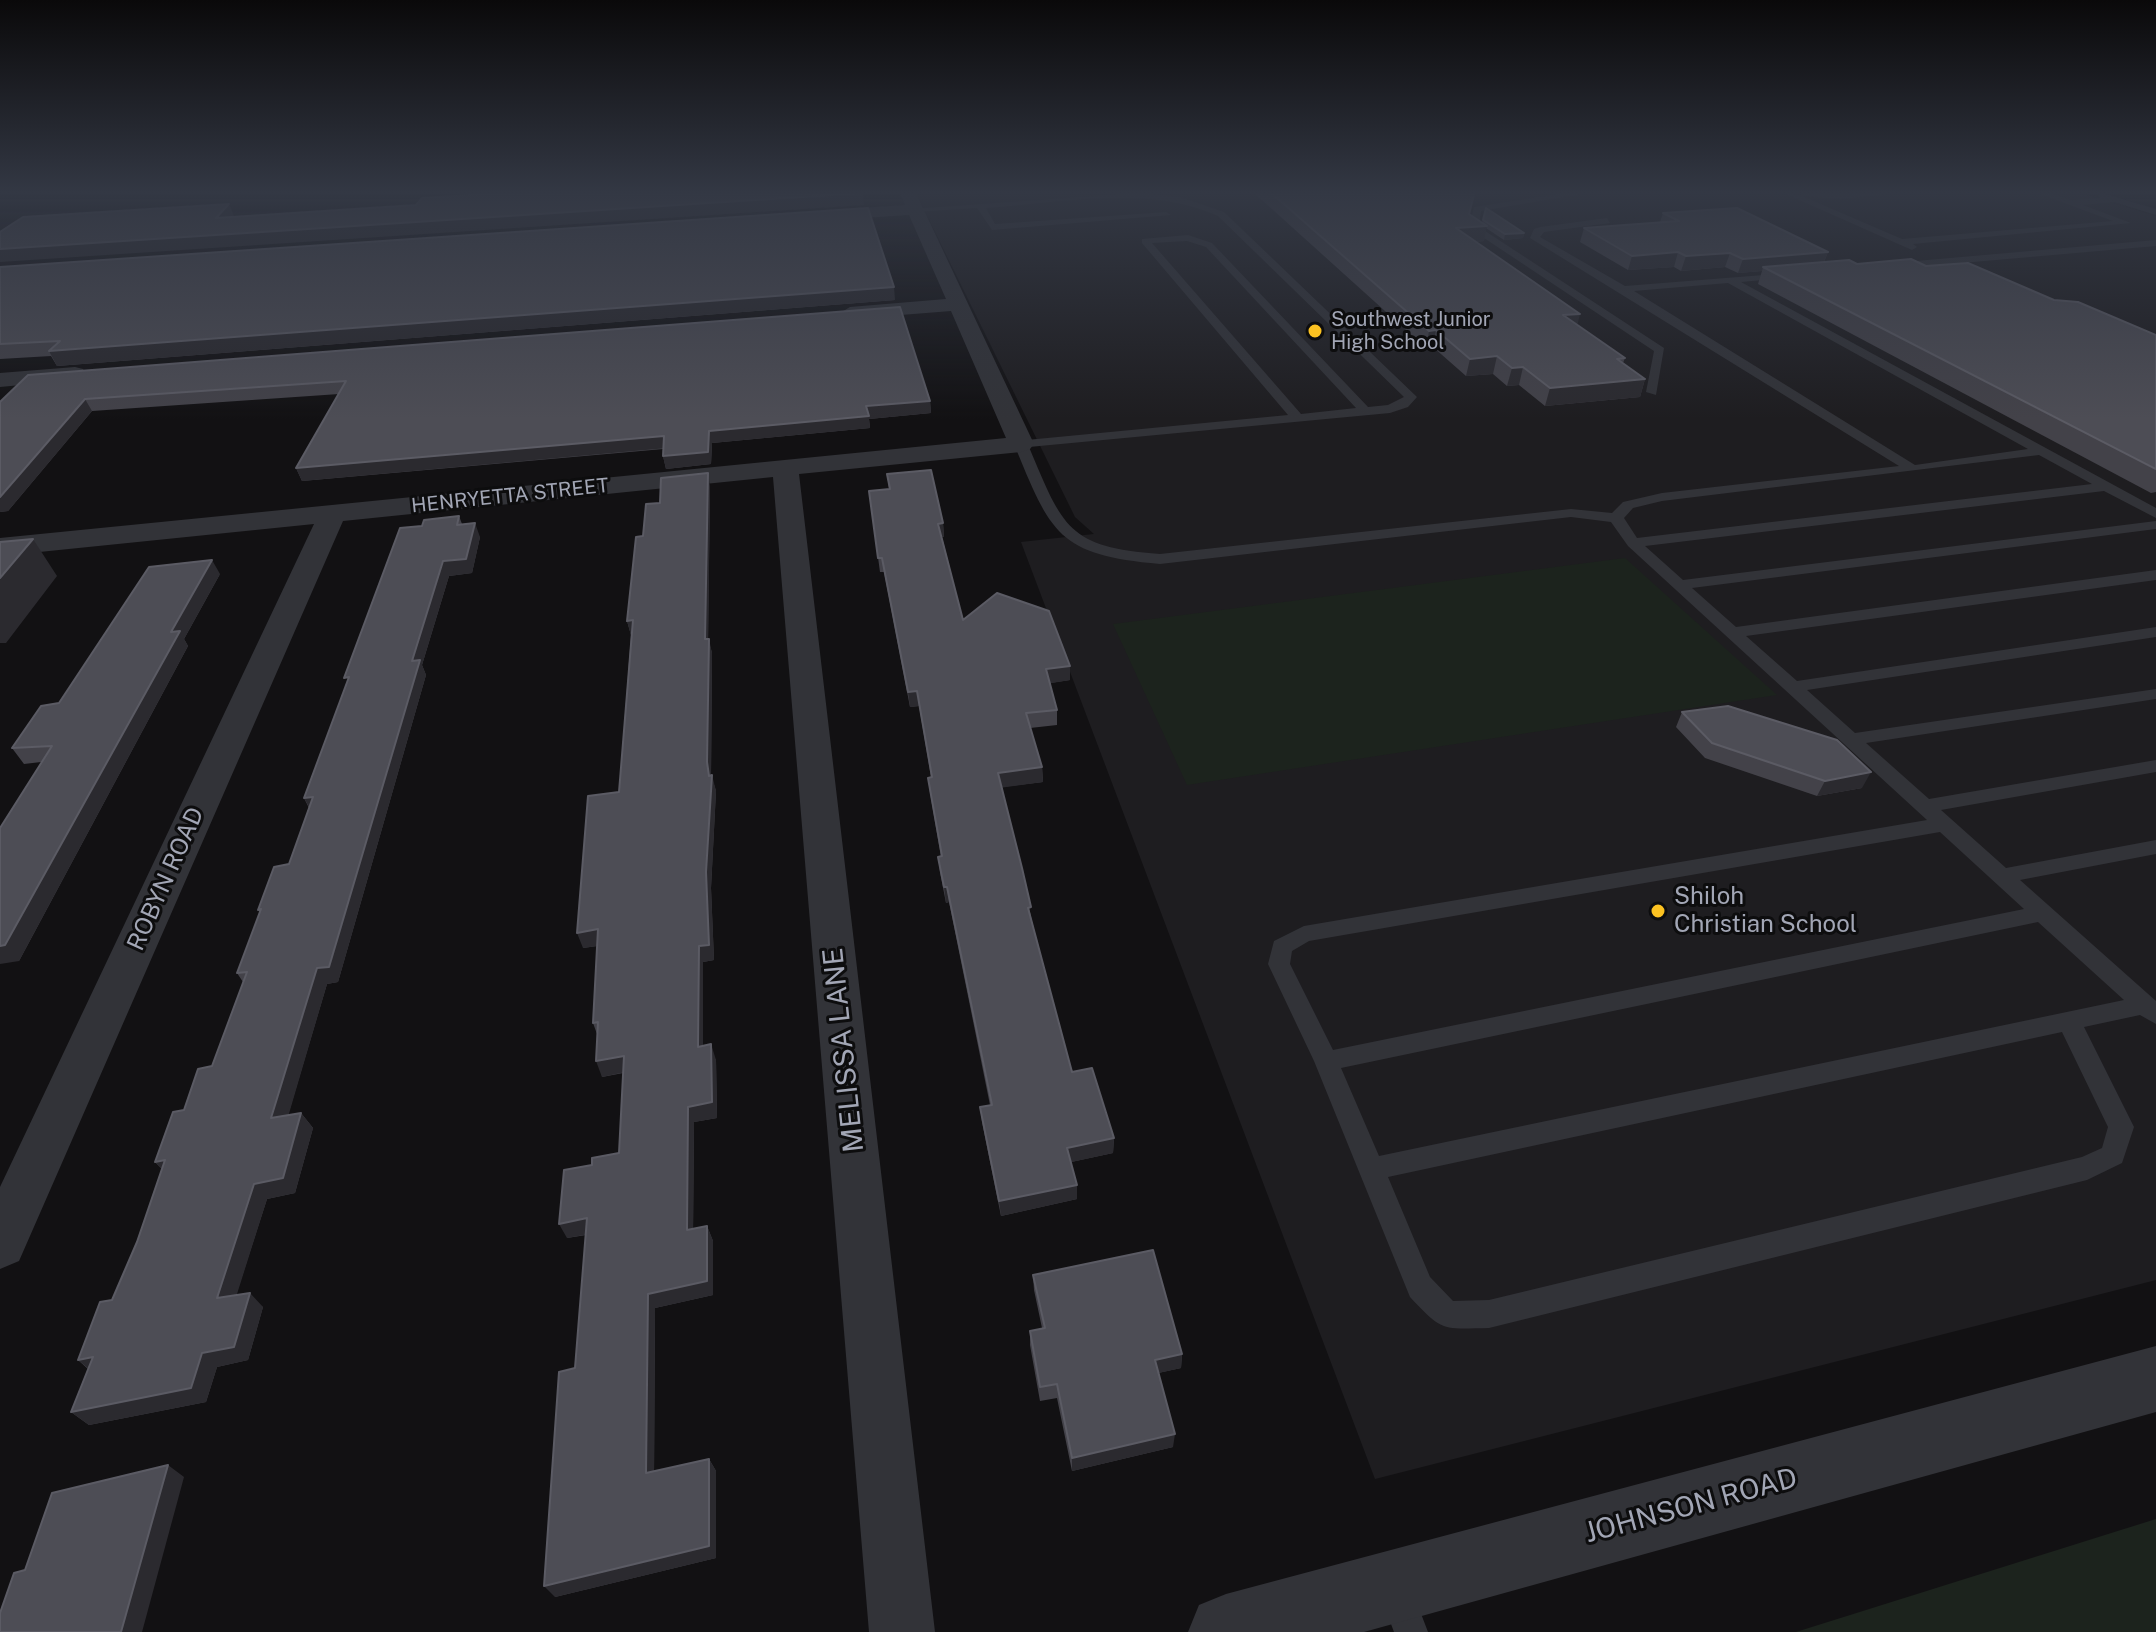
<!DOCTYPE html>
<html>
<head>
<meta charset="utf-8">
<style>
  body { margin:0 }
  canvas { display:block; background:#121113 }
</style>
</head>
<body>
<canvas width="2156" height="1632"></canvas>
<script>
const c = document.querySelector('canvas').getContext('2d');
c.lineJoin = 'round';
function paint(path, color) {
  c.fillStyle = color;
  c.fill(path, 'evenodd');
}
function strokePath(path, color, width, dash) {
  c.strokeStyle = color;
  c.lineWidth = width;
  c.lineCap = dash ? 'butt' : 'round';
  c.setLineDash(dash || []);
  c.stroke(path);
}
function label(font, color, halo, rows, align = 'center') {
  c.font = font + ' "Public Sans",sans-serif';
  c.lineWidth = 6;
  c.setLineDash([]);
  c.textBaseline = 'middle';
  c.strokeStyle = halo;
  c.fillStyle = color;
  for (const [text, x, y, turn = 0] of rows) {
    c.save();
    c.translate(x, y);
    c.rotate((+turn || 0) * Math.PI / 180);
    c.textAlign = isNaN(turn) ? turn : align;
    if (halo) c.strokeText(text, 0, 0);
    c.fillText(text, 0, 0);
    c.restore();
  }
}
const built = new Path2D(`
  M 915,191 L 2073,191 L 2156,216 L 2156,1280 L 1375,1479 L 1021,542 L 1094,534 L 1075,517 Z`);
const green = new Path2D(`
  M 1625,558 L 1777,695 L 1187,785 L 1113,624 Z
  M 2156,1519 L 2156,1632 L 1796,1632 Z`);
const service = new Path2D(`
  M 1578,191 L 1599,191 L 1481,211 L 1479,227 L 1664,348 L 1656,395 L 1646,392 L 1654,351 L 1469,228 L 1474,207 Z
  M 1779,191 L 1801,196 L 1804,191 L 1916,191 L 1841,199 L 1802,196 L 1902,239 L 2113,221 L 2032,191 L 2044,191 L 2071,200 L 2100,198 L 2098,196 L 2102,193 L 2156,209 L 2156,215 L 2114,202 L 2083,205 L 2131,223 L 1913,244 L 1917,247 L 1912,250 Z
  M 1138,193 L 1180,197 L 1224,212 L 1417,397 L 1408,407 L 1390,413 L 1029,447 C 1063,528 1068,547 1160,554 L 1571,509 L 1612,513 L 1623,502 L 1662,493 L 1899,466 L 1530,238 L 1534,229 L 1540,227 L 1607,218 L 1610,223 L 1544,232 L 1540,237 L 1625,286 L 1789,273 L 1790,275 L 1785,278 L 1741,282 L 2156,508 L 2156,518 L 2104,491 L 1645,546 L 1683,580 L 2156,521 L 2156,529 L 1692,588 L 1736,627 L 2156,570 L 2156,580 L 1746,636 L 1797,681 L 2156,627 L 2156,637 L 1807,690 L 1855,733 L 2156,689 L 2156,699 L 1866,743 L 1929,799 L 2156,760 L 2156,772 L 1941,810 L 2006,868 L 2156,840 L 2156,854 L 2020,880 L 2156,1001 L 2156,1024 L 2140,1015 L 2084,1027 L 2134,1127 L 2122,1163 L 2087,1180 L 1489,1328 C 1441,1329 1443,1332 1410,1297 L 1314,1061 L 1268,964 L 1274,941 L 1304,926 L 1927,820 L 1628,546 L 1611,522 L 1571,517 L 1160,564 C 1058,555 1051,534 1014,444 L 1016,441 L 1288,415 L 1142,243 L 1142,239 L 1188,235 L 1212,243 L 1368,407 L 1388,405 L 1404,397 L 1218,216 C 1146,184 1062,203 986,208 L 995,224 L 1166,212 L 1171,215 L 992,230 L 977,208 L 915,212 L 911,209 ZM 1187,241 L 1206,247 L 1356,408 L 1301,414 L 1152,243 ZM 1728,283 L 2028,449 L 1915,465 L 1634,291 ZM 2039,455 L 2092,484 L 1637,538 L 1624,518 L 1633,508 L 1662,501 ZM 1940,832 L 2024,909 L 1333,1050 L 1290,964 L 1292,951 L 1309,941 ZM 2038,922 L 2124,1000 L 1379,1156 L 1341,1068 ZM 2062,1032 L 2108,1127 L 2102,1148 L 2082,1157 L 1489,1300 L 1453,1301 L 1430,1277 L 1388,1177 Z
  M 2156,240 L 2156,246 L 1893,269 L 1888,266 L 1893,263 Z
  M 1398,1580 L 1410,1585 L 1428,1632 L 1394,1632 L 1381,1597 L 1386,1585 Z`);
const minor = new Path2D(`
  M 899,191 L 915,191 L 1034,444 L 1030,449 L 1021,452 L 799,474 L 935,1632 L 869,1632 L 773,477 L 343,521 L 19,1261 L 0,1269 L 0,1187 L 314,524 L 0,556 L 0,538 L 1006,438 L 951,311 L 850,319 L 840,313 L 850,307 L 946,299 L 909,215 L 817,221 L 808,216 L 817,211 L 905,205 Z
  M 75,367 L 83,369 L 86,374 L 83,379 L 0,387 L 0,373 Z`);
const tertiary = new Path2D(`
  M 2156,1346 L 2156,1412 L 1364,1632 L 1188,1632 L 1199,1605 L 1226,1594 Z`);
const wall = new Path2D(`
  M 1252,191 L 1475,191 L 1470,214 L 1482,223 L 1485,209 L 1524,233 L 1523,238 L 1504,240 L 1486,228 L 1484,241 L 1475,242 L 1577,325 L 1625,358 L 1623,363 L 1645,379 L 1640,397 L 1545,406 L 1519,385 L 1507,386 L 1493,374 L 1466,376 L 1433,347 L 1426,348 Z
  M 1663,213 L 1828,252 L 1824,262 L 1926,266 L 2054,300 L 2156,335 L 2156,492 L 2151,493 L 1758,284 L 1762,271 L 1738,273 L 1725,267 L 1681,271 L 1674,267 L 1628,270 L 1580,242 L 1584,228 L 1660,222 Z
  M 0,267 L 895,300 L 57,366 L 51,356 L 0,359 Z
  M 900,307 L 930,401 L 931,413 L 869,419 L 870,428 L 712,443 L 711,464 L 666,469 L 663,456 L 663,449 L 302,481 L 296,468 L 339,394 L 92,411 L 8,511 L 0,512 L 0,402 Z
  M 887,474 L 943,523 L 944,537 L 942,537 L 963,620 L 1070,680 L 1050,683 L 1057,710 L 1057,725 L 1030,728 L 1042,767 L 1043,782 L 1002,787 L 1032,921 L 1072,1072 L 1114,1138 L 1113,1153 L 1071,1162 L 1077,1199 L 1001,1216 L 982,1122 L 980,1107 L 990,1105 L 949,902 L 946,903 L 940,872 L 938,857 L 941,857 L 930,793 L 928,778 L 931,777 L 919,706 L 910,707 L 884,572 L 880,572 L 869,491 L 889,489 Z
  M 710,486 L 708,639 L 712,653 L 711,775 L 716,791 L 711,888 L 714,960 L 703,962 L 703,1046 L 716,1060 L 717,1118 L 694,1122 L 693,1229 L 707,1226 L 713,1241 L 713,1295 L 655,1308 L 654,1472 L 709,1459 L 716,1471 L 716,1558 L 555,1597 L 586,1235 L 567,1238 L 592,1165 L 619,1153 L 623,1073 L 602,1077 L 597,1034 L 593,1023 L 597,946 L 583,948 L 619,792 L 631,635 L 627,621 L 643,536 L 660,503 Z
  M 459,516 L 462,524 L 480,537 L 472,573 L 449,576 L 422,665 L 426,675 L 338,982 L 327,984 L 288,1115 L 301,1113 L 313,1128 L 295,1193 L 267,1199 L 236,1295 L 263,1307 L 248,1360 L 217,1367 L 206,1402 L 89,1425 L 71,1412 L 88,1369 L 78,1360 L 112,1300 L 137,1242 L 162,1169 L 155,1162 L 184,1110 L 212,1066 L 243,982 L 237,973 L 260,913 L 258,910 L 289,864 L 309,808 L 304,798 L 422,526 Z
  M 220,574 L 184,639 L 188,646 L 19,961 L 41,762 L 24,764 L 12,748 L 59,703 Z
  M 1682,712 L 1862,788 L 1817,796 L 1705,758 L 1676,727 Z
  M 1033,1275 L 1182,1354 L 1181,1368 L 1158,1373 L 1173,1447 L 1072,1471 L 1057,1398 L 1040,1401 L 1030,1345 L 1030,1331 L 1042,1328 L 1034,1290 Z`);
const shadedWall = new Path2D(`
  M 863,193 L 864,205 L 0,262 L 0,249 Z
  M 229,204 L 234,216 L 222,230 L 216,218 Z
  M 1487,226 L 1484,241 L 1453,244 L 1456,228 Z
  M 1524,233 L 1523,238 L 1504,240 L 1505,234 Z
  M 1678,252 L 1674,267 L 1628,270 L 1632,256 Z
  M 1828,252 L 1822,266 L 1763,267 L 1762,271 L 1738,273 L 1743,259 Z
  M 1730,253 L 1725,267 L 1681,271 L 1686,256 Z
  M 894,287 L 895,300 L 57,366 L 49,351 Z
  M 1580,314 L 1576,331 L 1563,315 Z
  M 1436,330 L 1433,347 L 1426,348 L 1429,331 Z
  M 1497,356 L 1493,374 L 1466,376 L 1470,359 Z
  M 1523,367 L 1519,385 L 1507,386 L 1512,368 Z
  M 1645,379 L 1640,397 L 1545,406 L 1550,388 Z
  M 85,399 L 92,411 L 8,511 L 0,512 L 0,497 Z
  M 930,401 L 931,413 L 869,419 L 870,428 L 712,443 L 711,464 L 666,469 L 663,456 L 709,431 L 866,406 Z
  M 664,436 L 667,448 L 302,481 L 296,468 Z
  M 708,473 L 710,486 L 708,654 L 705,639 Z
  M 475,523 L 480,537 L 472,573 L 449,576 L 422,665 L 426,675 L 338,982 L 327,984 L 283,1134 L 271,1118 L 412,661 L 443,561 Z
  M 943,523 L 944,537 L 939,537 L 938,524 Z
  M 33,539 L 57,576 L 6,643 L 0,643 L 0,578 Z
  M 212,560 L 220,574 L 184,639 L 188,646 L 19,961 L 0,964 L 0,946 L 171,632 Z
  M 633,620 L 631,635 L 627,621 Z
  M 709,639 L 712,653 L 711,778 L 712,775 L 716,791 L 711,888 L 714,960 L 703,962 L 703,1062 L 698,1047 L 699,946 L 706,872 Z
  M 1070,666 L 1070,680 L 1046,684 L 1046,669 Z
  M 917,691 L 919,706 L 910,707 L 908,692 Z
  M 1042,767 L 1043,782 L 999,788 L 998,773 Z
  M 1871,772 L 1862,788 L 1817,796 L 1825,781 Z
  M 313,797 L 313,814 L 304,798 Z
  M 944,887 L 947,887 L 949,902 L 946,903 Z
  M 598,929 L 604,945 L 583,948 L 577,933 Z
  M 711,1044 L 716,1060 L 717,1118 L 694,1122 L 693,1245 L 687,1230 L 688,1107 Z
  M 624,1056 L 630,1071 L 602,1077 L 596,1061 Z
  M 301,1113 L 313,1128 L 295,1193 L 267,1199 L 231,1313 L 217,1298 L 254,1184 Z
  M 1114,1138 L 1113,1153 L 1067,1163 L 1067,1148 Z
  M 165,1160 L 169,1177 L 155,1162 Z
  M 1077,1185 L 1077,1199 L 1001,1216 L 999,1201 Z
  M 587,1218 L 595,1233 L 567,1238 L 559,1224 Z
  M 707,1226 L 713,1241 L 713,1295 L 655,1308 L 654,1486 L 646,1473 L 648,1294 Z
  M 250,1293 L 263,1307 L 248,1360 L 217,1367 L 206,1402 L 89,1425 L 71,1412 L 202,1353 Z
  M 1182,1354 L 1181,1368 L 1154,1374 L 1155,1360 Z
  M 93,1357 L 95,1374 L 78,1360 Z
  M 1175,1434 L 1173,1447 L 1072,1471 L 1072,1458 Z
  M 709,1459 L 716,1471 L 716,1558 L 555,1597 L 544,1586 Z
  M 168,1465 L 184,1477 L 142,1632 L 121,1632 Z`);
const building = new Path2D(`
  M 536,191 L 862,191 L 863,193 L 0,249 L 0,232 L 23,217 L 229,204 L 216,218 L 416,205 L 422,198 Z
  M 1269,191 L 1475,191 L 1469,214 L 1487,226 L 1456,228 L 1580,314 L 1563,315 L 1625,358 L 1617,359 L 1645,379 L 1550,388 L 1523,367 L 1512,368 L 1497,356 L 1470,359 L 1436,330 L 1429,331 Z
  M 868,208 L 894,287 L 49,351 L 60,341 L 0,344 L 0,267 Z
  M 1486,208 L 1524,233 L 1505,234 L 1483,220 Z
  M 1737,208 L 1828,252 L 1743,259 L 1730,253 L 1686,256 L 1678,252 L 1632,256 L 1584,228 L 1679,221 L 1663,213 Z
  M 1911,259 L 1926,266 L 1968,263 L 2054,300 L 2078,302 L 2156,335 L 2156,469 L 1763,267 L 1849,260 L 1857,264 Z
  M 900,307 L 930,401 L 866,406 L 869,416 L 709,431 L 708,452 L 663,456 L 664,436 L 296,468 L 346,381 L 85,399 L 0,497 L 0,402 L 28,375 Z
  M 931,470 L 943,523 L 938,524 L 963,620 L 997,593 L 1049,611 L 1070,666 L 1046,669 L 1057,710 L 1026,713 L 1042,767 L 998,773 L 1022,868 L 1031,907 L 1028,908 L 1072,1072 L 1092,1068 L 1114,1138 L 1067,1148 L 1077,1185 L 999,1201 L 980,1107 L 992,1105 L 947,887 L 944,887 L 938,857 L 942,856 L 928,778 L 932,777 L 917,691 L 908,692 L 882,558 L 878,558 L 869,491 L 890,489 L 887,474 Z
  M 708,473 L 705,639 L 709,639 L 707,762 L 709,776 L 712,775 L 706,872 L 709,945 L 699,946 L 698,1047 L 711,1044 L 712,1102 L 688,1107 L 687,1230 L 707,1226 L 707,1281 L 648,1294 L 646,1473 L 709,1459 L 709,1546 L 544,1586 L 559,1372 L 575,1368 L 587,1218 L 559,1224 L 564,1170 L 592,1165 L 592,1158 L 619,1153 L 624,1056 L 596,1061 L 598,1022 L 593,1023 L 598,929 L 577,933 L 588,796 L 619,792 L 633,620 L 627,621 L 636,537 L 643,536 L 646,504 L 660,503 L 661,478 Z
  M 459,516 L 457,525 L 475,523 L 466,559 L 443,561 L 412,661 L 420,660 L 329,967 L 317,968 L 271,1118 L 301,1113 L 283,1178 L 254,1184 L 217,1298 L 250,1293 L 234,1347 L 202,1353 L 191,1388 L 71,1412 L 93,1357 L 78,1360 L 100,1302 L 112,1300 L 137,1242 L 165,1160 L 155,1162 L 173,1112 L 184,1110 L 198,1069 L 212,1066 L 247,972 L 237,973 L 261,909 L 258,910 L 274,867 L 289,864 L 313,797 L 304,798 L 349,677 L 344,678 L 400,528 L 422,526 L 424,520 Z
  M 33,539 L 0,578 L 0,542 Z
  M 212,560 L 171,632 L 180,631 L 5,945 L 0,946 L 0,828 L 52,746 L 12,748 L 41,706 L 59,703 L 149,567 Z
  M 1728,706 L 1837,740 L 1871,772 L 1825,781 L 1712,743 L 1682,712 Z
  M 1153,1250 L 1182,1354 L 1155,1360 L 1175,1434 L 1072,1458 L 1057,1384 L 1040,1387 L 1030,1331 L 1045,1328 L 1033,1275 Z
  M 168,1465 L 121,1632 L 0,1632 L 0,1613 L 14,1573 L 25,1570 L 52,1493 Z`);
const markers = [
  [1315,331,8,"#fcc221"],
  [1658,911,8,"#fcc221"]
];
const farPoinames = [
  ["Southwest Junior",1331,320],
  ["High School",1331,343]
];
const farStreetnames = [
  ["HENRYETTA STREET",510,496,-6]
];
const streetNames = [
  ["ROBYN ROAD",166,879,-66]
];
const poiNames = [
  ["Shiloh",1674,897],
  ["Christian School",1674,925]
];
const nearStreetnames = [
  ["MELISSA LANE",844,1050,-96],
  ["JOHNSON ROAD",1691,1506,-15]
];
paint(built, '#1e1d20');
paint(green, '#1c231d');
paint(service, '#323338');
paint(minor, '#323338');
paint(tertiary, '#323338');
paint(wall, '#434249');
paint(shadedWall, '#2b2a2f');
paint(building, '#4d4d55');
strokePath(building, '#5b5b64', 2);
const sky = c.createLinearGradient(0, 0, 0, 419);
sky.addColorStop(0, '#0a090a');
sky.addColorStop(0.46, '#333844');
sky.addColorStop(1, '#33384400');
c.fillStyle = sky;
c.fillRect(0, 0, 2156, 419);
for (const [x, y, r, color] of markers) {
  const dot = new Path2D();
  dot.arc(x, y, r, 0, 2 * Math.PI);
  c.fillStyle = color;
  c.fill(dot);
  strokePath(dot, '#0d0d0e', 3);
}
label('20px', '#a2a6b5', '#0d0d0e', farPoinames, 'left');
label('20px', '#a2a6b5', '#0d0d0e', farStreetnames);
label('24px', '#a2a6b5', '#0d0d0e', streetNames);
label('24px', '#a2a6b5', '#0d0d0e', poiNames, 'left');
label('28px', '#a2a6b5', '#0d0d0e', nearStreetnames);
</script>
</body>
</html>
